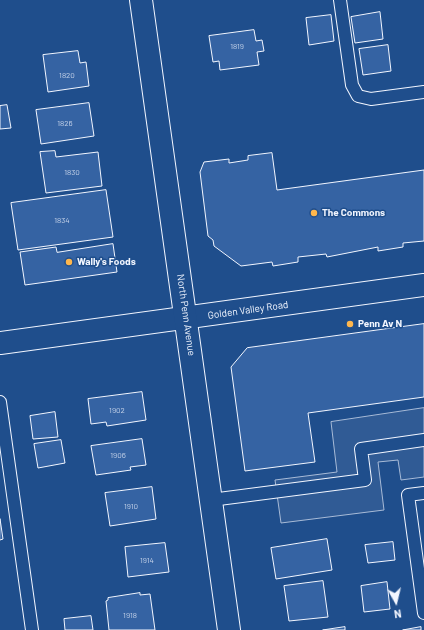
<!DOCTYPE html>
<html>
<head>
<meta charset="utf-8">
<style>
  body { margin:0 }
  #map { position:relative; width:424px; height:630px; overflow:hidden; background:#1f4e8c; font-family:Barlow,sans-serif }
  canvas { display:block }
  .north { position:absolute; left:376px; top:582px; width:40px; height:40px; -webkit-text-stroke:3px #1f4e8c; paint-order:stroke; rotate:172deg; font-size:11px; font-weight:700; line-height:16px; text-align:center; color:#f2f6ff }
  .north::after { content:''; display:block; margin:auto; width:14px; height:18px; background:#f2f6ff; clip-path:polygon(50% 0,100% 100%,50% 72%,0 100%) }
</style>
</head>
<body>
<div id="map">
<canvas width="424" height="630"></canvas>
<div class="north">N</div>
</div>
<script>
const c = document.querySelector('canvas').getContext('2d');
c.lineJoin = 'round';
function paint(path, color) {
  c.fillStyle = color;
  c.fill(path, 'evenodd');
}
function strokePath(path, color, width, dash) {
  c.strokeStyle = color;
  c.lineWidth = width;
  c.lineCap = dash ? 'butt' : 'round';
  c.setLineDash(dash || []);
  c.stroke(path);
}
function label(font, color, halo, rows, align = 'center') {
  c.font = font + ' Barlow,sans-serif';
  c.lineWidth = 3;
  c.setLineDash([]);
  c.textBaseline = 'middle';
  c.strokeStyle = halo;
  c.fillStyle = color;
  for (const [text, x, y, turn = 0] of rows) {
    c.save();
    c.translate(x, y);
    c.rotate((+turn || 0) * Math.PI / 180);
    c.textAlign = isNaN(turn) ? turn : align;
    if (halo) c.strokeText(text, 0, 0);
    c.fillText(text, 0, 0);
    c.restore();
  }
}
const parking = new Path2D(`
  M 424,408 L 424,477 L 401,480 L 398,460 L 378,462 L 384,510 L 281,523 L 275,480 L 337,472 L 331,422 Z`);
const building = new Path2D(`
  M 380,12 L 383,39 L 355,43 L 351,17 Z
  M 331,15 L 334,41 L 309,45 L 306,18 Z
  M 254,30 L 256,41 L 262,40 L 264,51 L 257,52 L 259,65 L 220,70 L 219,61 L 213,62 L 209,36 Z
  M 388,45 L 391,71 L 363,75 L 359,49 Z
  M 78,51 L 80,63 L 86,62 L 89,86 L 48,92 L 43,55 Z
  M 89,103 L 94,136 L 41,144 L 36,110 Z
  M 7,105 L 11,128 L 0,129 L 0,106 Z
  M 55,151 L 56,157 L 98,152 L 102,186 L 46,193 L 40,152 Z
  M 272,153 L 277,190 L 424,170 L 424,241 L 403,243 L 403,247 L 378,251 L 378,247 L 327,257 L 326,254 L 298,257 L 298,262 L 273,266 L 272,262 L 241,266 L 214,246 L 213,240 L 208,236 L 200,172 L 204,162 L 229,159 L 229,163 L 248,160 L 248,156 Z
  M 106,190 L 113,237 L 18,250 L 11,203 Z
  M 113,244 L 117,272 L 25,285 L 20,252 L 56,247 L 57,252 Z
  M 424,324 L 424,397 L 308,413 L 315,462 L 245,471 L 231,367 L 247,348 Z
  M 142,392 L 146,420 L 107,426 L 106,422 L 91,424 L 88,399 Z
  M 55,412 L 58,437 L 33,439 L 30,416 Z
  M 142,439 L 146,465 L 130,467 L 131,470 L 96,475 L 91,446 Z
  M 61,440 L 65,463 L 38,468 L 34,444 Z
  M 152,487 L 156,519 L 110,526 L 105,493 Z
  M 0,519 L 3,539 L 0,540 Z
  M 327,539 L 332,570 L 276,579 L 271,548 Z
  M 393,542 L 395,560 L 368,563 L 365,545 Z
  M 165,543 L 169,572 L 128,577 L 125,547 Z
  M 323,581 L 328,617 L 289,621 L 284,586 Z
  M 387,582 L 390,609 L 364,612 L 361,586 Z
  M 140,593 L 140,595 L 150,594 L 155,630 L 109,630 L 106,601 L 108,600 L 108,598 Z
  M 91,616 L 93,630 L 65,630 L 64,619 Z
  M 345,627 L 345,630 L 323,630 Z
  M 421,627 L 421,630 L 403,630 Z`);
const service = new Path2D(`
  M 340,0 L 352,85 L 358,96 L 371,99 L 424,92
  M 0,402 L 32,630
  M 424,493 L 408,495 L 424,613
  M 211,500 L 365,480 L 361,449 L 424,440`);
const tertiary = new Path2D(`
  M 0,343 L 424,285`);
const secondary = new Path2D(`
  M 141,0 L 229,630`);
const markers = [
  [314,213,4,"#ffb74d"],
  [69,262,4,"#ffb74d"],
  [350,324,4,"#ffb74d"]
];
const numberNames = [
  ["1819",237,46],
  ["1820",67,75],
  ["1826",65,123],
  ["1830",72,172],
  ["1834",62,220],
  ["1902",117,410],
  ["1906",118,455],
  ["1910",131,506],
  ["1914",147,560],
  ["1918",130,615]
];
const poiNames = [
  ["The Commons",322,213],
  ["Wally's Foods",77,262],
  ["Penn Av N",358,324]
];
const streetNames = [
  ["Golden Valley Road",248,310,-8],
  ["North Penn Avenue",186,315,82]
];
paint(parking, '#305b95');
strokePath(parking, '#a8bbd7', 1);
paint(building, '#3563a3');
strokePath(building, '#f2f6ff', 1);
strokePath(service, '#f2f6ff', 14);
strokePath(tertiary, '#f2f6ff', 24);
strokePath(secondary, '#f2f6ff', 24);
strokePath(service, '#1f4e8c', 12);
strokePath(tertiary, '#1f4e8c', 22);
strokePath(secondary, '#1f4e8c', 22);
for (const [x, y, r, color] of markers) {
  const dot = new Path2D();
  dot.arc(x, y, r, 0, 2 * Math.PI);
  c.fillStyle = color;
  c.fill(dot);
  strokePath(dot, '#1f4e8c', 1.5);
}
label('8px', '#c3d1e8', null, numberNames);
label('bold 10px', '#f2f6ff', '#1f4e8c', poiNames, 'left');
label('10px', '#f2f6ff', '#1f4e8c', streetNames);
</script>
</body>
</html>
